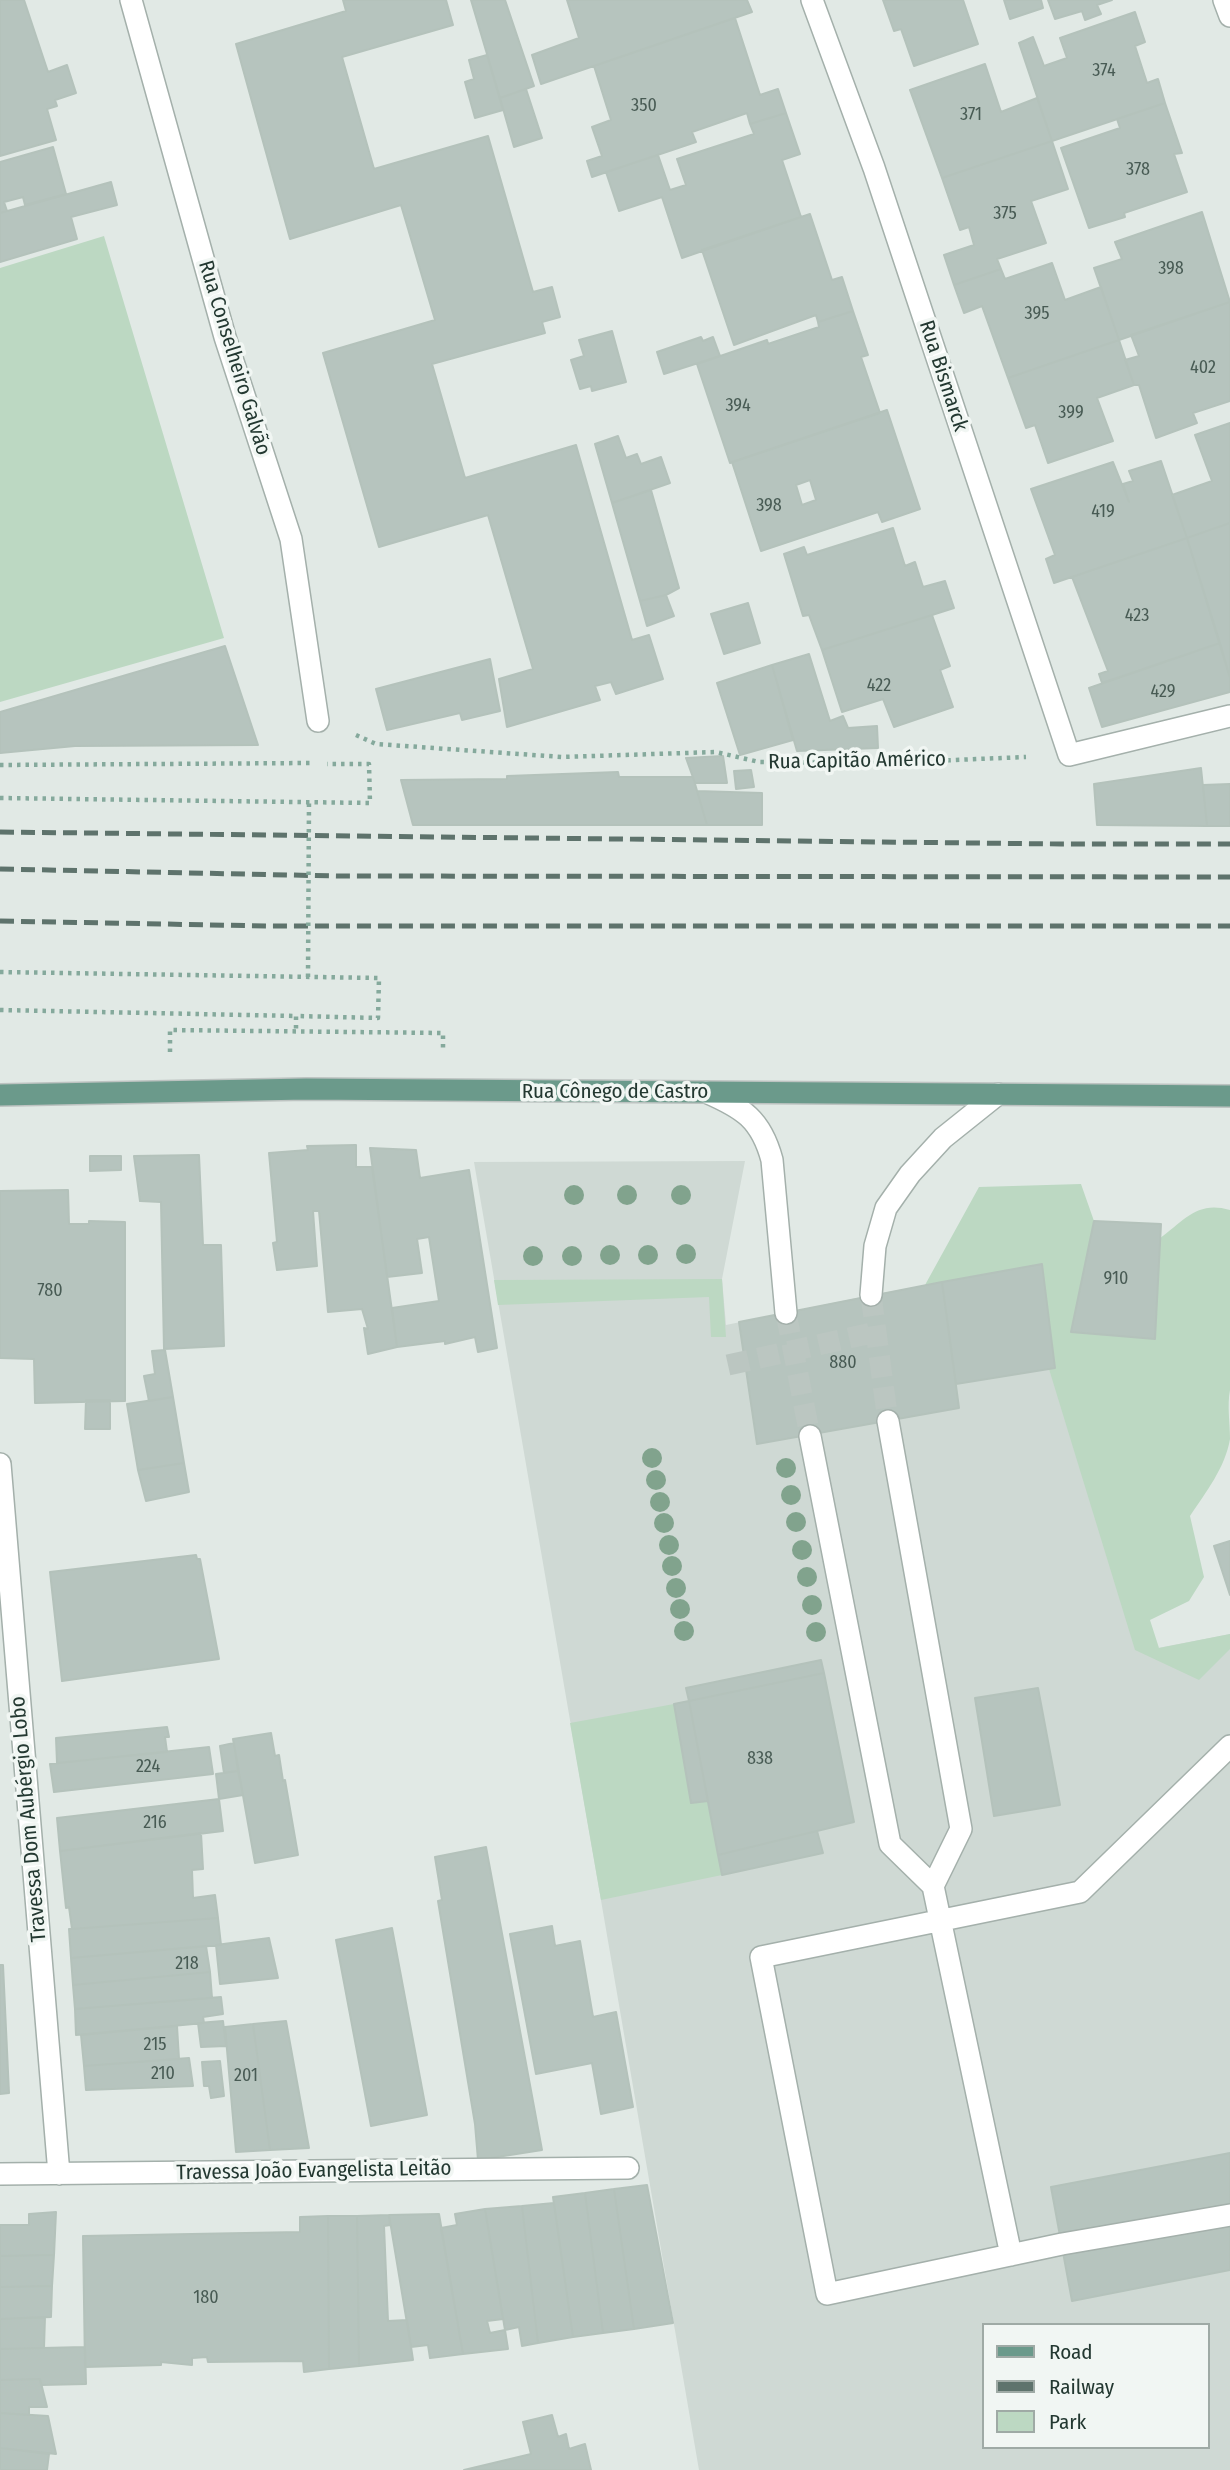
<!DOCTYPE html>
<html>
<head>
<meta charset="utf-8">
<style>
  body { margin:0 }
  #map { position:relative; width:1230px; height:2470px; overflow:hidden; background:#e1e9e5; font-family:"Fira Sans Condensed",sans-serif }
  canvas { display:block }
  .legend { position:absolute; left:982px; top:2323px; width:228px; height:126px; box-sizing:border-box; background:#f1f6f3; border:2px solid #9faaa5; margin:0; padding:9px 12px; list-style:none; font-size:21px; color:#233831 }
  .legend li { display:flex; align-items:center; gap:14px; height:35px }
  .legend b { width:35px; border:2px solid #9faaa5 }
</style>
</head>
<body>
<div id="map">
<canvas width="1230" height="2470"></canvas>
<ul class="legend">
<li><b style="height:9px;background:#6b9a8b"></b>Road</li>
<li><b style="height:9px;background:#5e736c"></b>Railway</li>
<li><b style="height:19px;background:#bcd8c2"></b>Park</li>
</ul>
</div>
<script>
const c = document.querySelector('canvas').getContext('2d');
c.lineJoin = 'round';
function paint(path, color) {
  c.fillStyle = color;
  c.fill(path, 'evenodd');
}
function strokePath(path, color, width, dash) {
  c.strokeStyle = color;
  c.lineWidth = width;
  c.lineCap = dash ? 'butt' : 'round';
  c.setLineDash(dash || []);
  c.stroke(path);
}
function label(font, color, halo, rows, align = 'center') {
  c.font = font + ' "Fira Sans Condensed",sans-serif';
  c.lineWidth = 7;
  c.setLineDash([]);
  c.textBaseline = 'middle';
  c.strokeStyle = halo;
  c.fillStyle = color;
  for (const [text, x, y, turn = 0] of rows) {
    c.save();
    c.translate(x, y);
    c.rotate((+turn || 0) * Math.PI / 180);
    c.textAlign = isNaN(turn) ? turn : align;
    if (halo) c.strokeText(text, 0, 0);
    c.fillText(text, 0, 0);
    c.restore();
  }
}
const built = new Path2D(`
  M 745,1161 L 722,1279 L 726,1325 L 871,1295 L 1042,1264 L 1158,1648 L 1230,1634 L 1230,2470 L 699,2470 L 474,1162 ZM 983,2325 L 1207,2325 L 1207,2447 L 983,2447 Z`);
const green = new Path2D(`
  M 104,236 L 224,638 L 0,702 L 0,268 Z
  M 1081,1184 L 1094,1221 L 1160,1238 C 1184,1221 1197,1200 1230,1210 L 1230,1390 C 1227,1406 1230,1422 1230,1439 C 1225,1468 1206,1492 1190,1516 L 1204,1577 L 1189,1601 L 1150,1620 L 1159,1648 L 1230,1634 L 1230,1649 L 1199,1680 L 1135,1650 L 1049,1369 L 1055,1367 L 1042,1264 L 925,1285 L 979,1187 Z
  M 722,1279 L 726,1337 L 711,1337 L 709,1297 L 498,1305 L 494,1280 Z
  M 674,1704 L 691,1803 L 708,1801 L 722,1875 L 601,1900 L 570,1723 Z`);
const building = new Path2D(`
  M 0,0 L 24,0 L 48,72 L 67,65 L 76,93 L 55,100 L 57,106 L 47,109 L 56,140 L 0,156 Z
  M 343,0 L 446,0 L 453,25 L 342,57 L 374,169 L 488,136 L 533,292 L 552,287 L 560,317 L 542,322 L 545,333 L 432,364 L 465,478 L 576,445 L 632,640 L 649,635 L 663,679 L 616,694 L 611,682 L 595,686 L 600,700 L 507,727 L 499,679 L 533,669 L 488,515 L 379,547 L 323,353 L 435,320 L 401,205 L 290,239 L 236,44 L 346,11 Z
  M 471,0 L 505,0 L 534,86 L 500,98 Z
  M 567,0 L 747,0 L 752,12 L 541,84 L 532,55 L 579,38 Z
  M 883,0 L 963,0 L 978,44 L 914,66 L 901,29 L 894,31 Z
  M 1004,0 L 1041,0 L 1043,8 L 1010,19 Z
  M 1048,0 L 1112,0 L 1097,5 L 1101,14 L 1085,20 L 1082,11 L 1055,19 Z
  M 1135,12 L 1145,42 L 1135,46 L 1147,83 L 1158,79 L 1165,103 L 1052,141 L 1019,43 L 1033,37 L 1044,66 L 1067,58 L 1060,38 Z
  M 735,18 L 760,95 L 778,89 L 786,113 L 750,124 L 747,113 L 692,132 L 696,142 L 592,177 L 587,161 L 602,156 L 592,127 L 611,120 L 594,66 Z
  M 487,55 L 503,110 L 475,118 L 465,82 L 474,79 L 469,60 Z
  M 985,64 L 1001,112 L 1037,98 L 1052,141 L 942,178 L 910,90 Z
  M 526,89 L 542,138 L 514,147 L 500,98 Z
  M 1165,103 L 1182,153 L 1174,154 L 1187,192 L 1124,213 L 1125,217 L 1089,228 L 1061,148 L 1120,128 L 1117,119 Z
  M 786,113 L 800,154 L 782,160 L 801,217 L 682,258 L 662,197 L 619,211 L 606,172 L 658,155 L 670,190 L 686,185 L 677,159 L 754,134 L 750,124 Z
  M 1052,141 L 1068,189 L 1031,201 L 1046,243 L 997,259 L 1001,269 L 954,285 L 944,255 L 974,245 L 969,227 L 960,230 L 942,178 Z
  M 53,147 L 66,194 L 25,205 L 23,197 L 4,202 L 7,211 L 0,213 L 0,162 Z
  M 111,182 L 117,205 L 71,217 L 77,239 L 0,262 L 0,213 Z
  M 1202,212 L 1230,302 L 1119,340 L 1094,268 L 1122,259 L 1115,242 Z
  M 810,214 L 832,280 L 842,277 L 853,311 L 818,322 L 816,315 L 734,345 L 702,250 Z
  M 1052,263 L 1065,300 L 1101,287 L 1119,340 L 1008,378 L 982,306 L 964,313 L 954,285 L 1001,269 L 1005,279 Z
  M 1230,302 L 1230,401 L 1193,413 L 1197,423 L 1156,438 L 1139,385 L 1134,385 L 1125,360 L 1139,356 L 1131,335 Z
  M 853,311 L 868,355 L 861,357 L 880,413 L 730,463 L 697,364 L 767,340 L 768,344 L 819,327 L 818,322 Z
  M 612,331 L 626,382 L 592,391 L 591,386 L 580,389 L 571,360 L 584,356 L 579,340 Z
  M 701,337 L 703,341 L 713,337 L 720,356 L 664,374 L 657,352 Z
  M 1119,340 L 1134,385 L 1097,398 L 1113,441 L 1048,463 L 1035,425 L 1026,428 L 1008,378 Z
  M 887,410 L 920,509 L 882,522 L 878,512 L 761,551 L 732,462 ZM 810,480 L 816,500 L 802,505 L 796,485 Z
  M 1230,423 L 1230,523 L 1187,538 L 1172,495 L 1212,481 L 1195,435 Z
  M 618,436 L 626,458 L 637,454 L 641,464 L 661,457 L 670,483 L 612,503 L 595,444 Z
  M 1161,461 L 1187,538 L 1054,583 L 1046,559 L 1055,555 L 1031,489 L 1113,462 L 1129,502 L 1123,484 L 1133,481 L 1129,471 Z
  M 651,490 L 679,588 L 666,595 L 640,601 L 612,503 Z
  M 1230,523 L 1230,678 L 1187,538 Z
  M 893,528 L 905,566 L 915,562 L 923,587 L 945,581 L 954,608 L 822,650 L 809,615 L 803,616 L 784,554 L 804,547 L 807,555 Z
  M 1187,538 L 1220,643 L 1102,683 L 1099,674 L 1108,671 L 1072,577 Z
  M 666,595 L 674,616 L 647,626 L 640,601 Z
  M 748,603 L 760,643 L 724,654 L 711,614 Z
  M 932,615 L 950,666 L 940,670 L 953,707 L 894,727 L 883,699 L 842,712 L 822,650 Z
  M 1220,643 L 1230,678 L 1230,692 L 1102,727 L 1089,688 Z
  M 225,646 L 258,745 L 75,746 L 0,753 L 0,712 Z
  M 809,654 L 830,721 L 843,716 L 848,728 L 877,726 L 878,748 L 797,751 L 772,665 Z
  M 490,659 L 500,711 L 462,720 L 460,713 L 387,730 L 376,689 Z
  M 772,665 L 793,740 L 740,755 L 717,683 Z
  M 723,756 L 727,783 L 695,783 L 686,758 Z
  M 1201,768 L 1207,826 L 1097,825 L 1094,784 Z
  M 751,770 L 754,787 L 736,789 L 734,771 Z
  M 618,772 L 619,777 L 693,777 L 707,825 L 413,825 L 401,780 L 507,779 L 507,776 Z
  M 1230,784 L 1230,826 L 1207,826 L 1203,785 Z
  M 697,791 L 762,793 L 762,825 L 707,825 Z
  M 356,1145 L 356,1167 L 372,1167 L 397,1347 L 368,1354 L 364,1328 L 368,1329 L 362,1309 L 328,1312 L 319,1211 L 313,1211 L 317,1266 L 277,1270 L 273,1243 L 277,1242 L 269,1153 L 308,1150 L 307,1146 Z
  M 370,1148 L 416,1150 L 420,1178 L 469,1170 L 497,1348 L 478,1352 L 475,1337 L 445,1344 L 445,1341 L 397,1347 L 392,1308 L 439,1301 L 429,1237 L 417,1239 L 422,1273 L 387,1277 Z
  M 199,1155 L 203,1245 L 221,1245 L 224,1346 L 164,1349 L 161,1202 L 140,1201 L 134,1156 Z
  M 90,1156 L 121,1156 L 121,1170 L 90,1171 Z
  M 68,1190 L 69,1224 L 89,1224 L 89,1221 L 125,1222 L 125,1401 L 35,1403 L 34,1359 L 0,1358 L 0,1191 Z
  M 1094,1221 L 1161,1224 L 1155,1339 L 1071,1332 Z
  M 1042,1264 L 1055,1368 L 956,1384 L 942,1282 Z
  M 942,1282 L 959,1408 L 757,1444 L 739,1322 Z
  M 165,1350 L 173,1397 L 149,1401 L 144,1376 L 155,1374 L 152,1351 Z
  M 173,1397 L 184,1463 L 138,1470 L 127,1404 Z
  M 86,1400 L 110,1400 L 110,1429 L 85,1429 Z
  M 184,1463 L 189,1492 L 146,1501 L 138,1470 Z
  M 1230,1541 L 1230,1595 L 1214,1546 Z
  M 196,1555 L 197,1559 L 200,1559 L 219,1659 L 62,1681 L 50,1572 Z
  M 821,1660 L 824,1673 L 689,1701 L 686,1688 Z
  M 824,1673 L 854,1822 L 718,1855 L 689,1701 Z
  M 1038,1688 L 1060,1805 L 994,1816 L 975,1698 Z
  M 689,1701 L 708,1801 L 691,1803 L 674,1704 Z
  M 167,1727 L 169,1737 L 165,1737 L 167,1752 L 57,1763 L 56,1738 Z
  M 271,1733 L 275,1756 L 279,1755 L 283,1781 L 285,1780 L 298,1855 L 255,1863 L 233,1739 Z
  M 234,1743 L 238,1771 L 224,1773 L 220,1746 Z
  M 209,1747 L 213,1774 L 54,1792 L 50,1764 Z
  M 238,1771 L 243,1795 L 219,1799 L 216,1774 Z
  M 219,1799 L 223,1831 L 60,1851 L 57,1818 Z
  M 817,1831 L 823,1853 L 722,1875 L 718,1855 Z
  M 201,1833 L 203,1869 L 192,1870 L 193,1898 L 215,1895 L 218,1918 L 72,1929 L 69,1907 L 66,1908 L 60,1851 Z
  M 486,1847 L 542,2150 L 478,2160 L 475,2124 L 438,1901 L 442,1900 L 435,1857 Z
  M 218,1918 L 221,1945 L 71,1958 L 69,1929 L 72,1929 Z
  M 552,1926 L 555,1946 L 580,1941 L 593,2017 L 616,2012 L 633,2107 L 601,2114 L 592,2063 L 536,2074 L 510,1934 Z
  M 392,1928 L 427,2115 L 371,2126 L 336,1940 Z
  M 269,1938 L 278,1978 L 220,1984 L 216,1945 Z
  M 206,1946 L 210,1972 L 73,1985 L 71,1958 Z
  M 0,1965 L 3,1965 L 9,2093 L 0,2094 Z
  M 210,1972 L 212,1998 L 75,2009 L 73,1985 Z
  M 221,1997 L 223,2014 L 203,2017 L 204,2023 L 76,2035 L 75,2009 Z
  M 223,2021 L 226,2046 L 201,2047 L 198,2023 Z
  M 286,2021 L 309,2148 L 270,2150 L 253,2024 Z
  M 253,2024 L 270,2150 L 236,2152 L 225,2027 Z
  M 177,2026 L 179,2059 L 84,2066 L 81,2035 Z
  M 189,2058 L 193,2086 L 86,2090 L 84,2066 Z
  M 220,2061 L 224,2096 L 211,2098 L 209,2086 L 204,2086 L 202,2062 Z
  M 1230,2153 L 1230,2270 L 1072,2301 L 1051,2187 Z
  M 647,2185 L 673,2323 L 634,2329 L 614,2189 Z
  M 614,2189 L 634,2329 L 603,2333 L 585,2193 Z
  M 585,2193 L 603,2333 L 573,2337 L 553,2197 Z
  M 554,2203 L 573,2337 L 538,2343 L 522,2206 Z
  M 522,2206 L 538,2343 L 522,2346 L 519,2327 L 505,2330 L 485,2209 Z
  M 485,2209 L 503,2319 L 487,2321 L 490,2333 L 505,2330 L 508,2349 L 463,2354 L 441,2228 L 457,2225 L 455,2214 Z
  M 56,2212 L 54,2255 L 0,2256 L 0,2225 L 29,2225 L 29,2214 Z
  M 439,2214 L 463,2354 L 430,2358 L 428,2345 L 411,2347 L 389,2215 Z
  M 389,2215 L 390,2225 L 384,2226 L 388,2321 L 407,2320 L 413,2360 L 359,2366 L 357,2216 Z
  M 328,2216 L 329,2369 L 304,2372 L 303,2361 L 208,2362 L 207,2357 L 192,2358 L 192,2365 L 161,2362 L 161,2365 L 85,2367 L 83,2236 L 300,2232 L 300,2217 Z
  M 328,2216 L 357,2216 L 359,2366 L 329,2369 Z
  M 54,2255 L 52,2286 L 0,2287 L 0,2256 Z
  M 52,2286 L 51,2317 L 0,2319 L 0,2287 Z
  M 45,2317 L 44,2348 L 0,2349 L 0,2319 Z
  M 85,2347 L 86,2384 L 41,2385 L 40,2379 L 0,2380 L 0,2349 Z
  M 40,2379 L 47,2407 L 29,2407 L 29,2415 L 0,2413 L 0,2380 Z
  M 0,2413 L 48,2416 L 56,2454 L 0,2448 Z
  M 552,2415 L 558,2437 L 566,2434 L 569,2449 L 585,2444 L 591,2470 L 464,2470 L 531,2454 L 523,2422 Z
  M 0,2448 L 49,2454 L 47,2470 L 0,2470 Z`);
const minorTunnel = new Path2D(`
  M 871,1295 L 888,1421
  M 786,1313 L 810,1436
  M 728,1365 L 876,1332`);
const path = new Path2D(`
  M 356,735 L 376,744 L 562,757 L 716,752 L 759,762 L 882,763 L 1026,757
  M 0,765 L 310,763
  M 0,798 L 370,803 L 369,764 L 327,764
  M 0,972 L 379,978 L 378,1018 L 296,1016 L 296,1031
  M 0,1010 L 296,1016
  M 170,1052 L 170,1030 L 443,1033 L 443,1048`);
const minor = new Path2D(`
  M 131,0 L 225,337 L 291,539 L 318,721
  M 812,0 L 874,168 L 1069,755 L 1230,716
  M 1224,0 L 1230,16
  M 706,1092 C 743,1108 761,1119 772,1160 L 786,1313
  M 871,1295 L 875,1246 L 886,1208 L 910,1174 L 943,1138 L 998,1094
  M 888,1421 L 961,1829 L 933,1886
  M 810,1436 L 890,1844 L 933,1886 L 1011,2255
  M 0,1464 L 59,2174
  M 1230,1746 L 1080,1892 L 761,1957 L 827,2294 L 1062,2244 L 1230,2215
  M 0,2174 L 628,2168`);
const major = new Path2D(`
  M 0,1095 L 306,1089 L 1230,1096`);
const rail = new Path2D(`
  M 0,832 L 1061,844 L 1230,844
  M 0,869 L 338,876 L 1230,877
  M 0,921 L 269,926 L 1230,926`);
const pathBridge = new Path2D(`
  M 308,977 L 309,801`);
const trees = [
  [574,1195],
  [627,1195],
  [681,1195],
  [686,1254],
  [610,1255],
  [648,1255],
  [533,1256],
  [572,1256],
  [652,1458],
  [786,1468],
  [656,1480],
  [791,1495],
  [660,1502],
  [796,1522],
  [664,1523],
  [669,1545],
  [802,1550],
  [672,1566],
  [807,1577],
  [676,1588],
  [812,1605],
  [680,1609],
  [684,1631],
  [816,1632]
];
const numberNames = [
  ["374",1104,71],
  ["350",644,106],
  ["371",971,115],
  ["378",1138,170],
  ["375",1005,214],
  ["398",1171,269],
  ["395",1037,314],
  ["402",1203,368],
  ["394",738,406],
  ["399",1071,413],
  ["398",769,506],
  ["419",1103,512],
  ["423",1137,616],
  ["422",879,686],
  ["429",1163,692],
  ["910",1116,1279],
  ["780",50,1291],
  ["880",843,1363],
  ["838",760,1759],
  ["224",148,1767],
  ["216",155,1823],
  ["218",187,1964],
  ["215",155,2045],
  ["210",163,2074],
  ["201",246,2076],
  ["180",206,2298]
];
const streetNames = [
  ["Rua Conselheiro Galvão",234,358,73],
  ["Rua Bismarck",943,376,72],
  ["Rua Capitão Américo",857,761,-1],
  ["Rua Cônego de Castro",615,1092],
  ["Travessa Dom Aubérgio Lobo",29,1819,-95],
  ["Travessa João Evangelista Leitão",314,2171,-1]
];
paint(built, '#cfd9d4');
paint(green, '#bcd8c2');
paint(building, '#b6c4be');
strokePath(building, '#b4c2bb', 2);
strokePath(minorTunnel, '#bbc6c1', 21, [21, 10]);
strokePath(minor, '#a4b0ab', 24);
strokePath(major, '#bdc3c1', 24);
strokePath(path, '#85a99c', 4.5, [3.5, 5]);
strokePath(minor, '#fff', 21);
strokePath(major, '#6b9a8b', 21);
strokePath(rail, '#5e736c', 5, [14, 7]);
strokePath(pathBridge, '#85a99c', 4.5, [3.5, 5]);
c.fillStyle = '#81a38d';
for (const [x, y] of trees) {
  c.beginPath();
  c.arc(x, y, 10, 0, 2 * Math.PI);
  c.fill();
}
label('18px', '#485b54', null, numberNames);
label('21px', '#233831', '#f1f6f3', streetNames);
</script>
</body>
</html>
